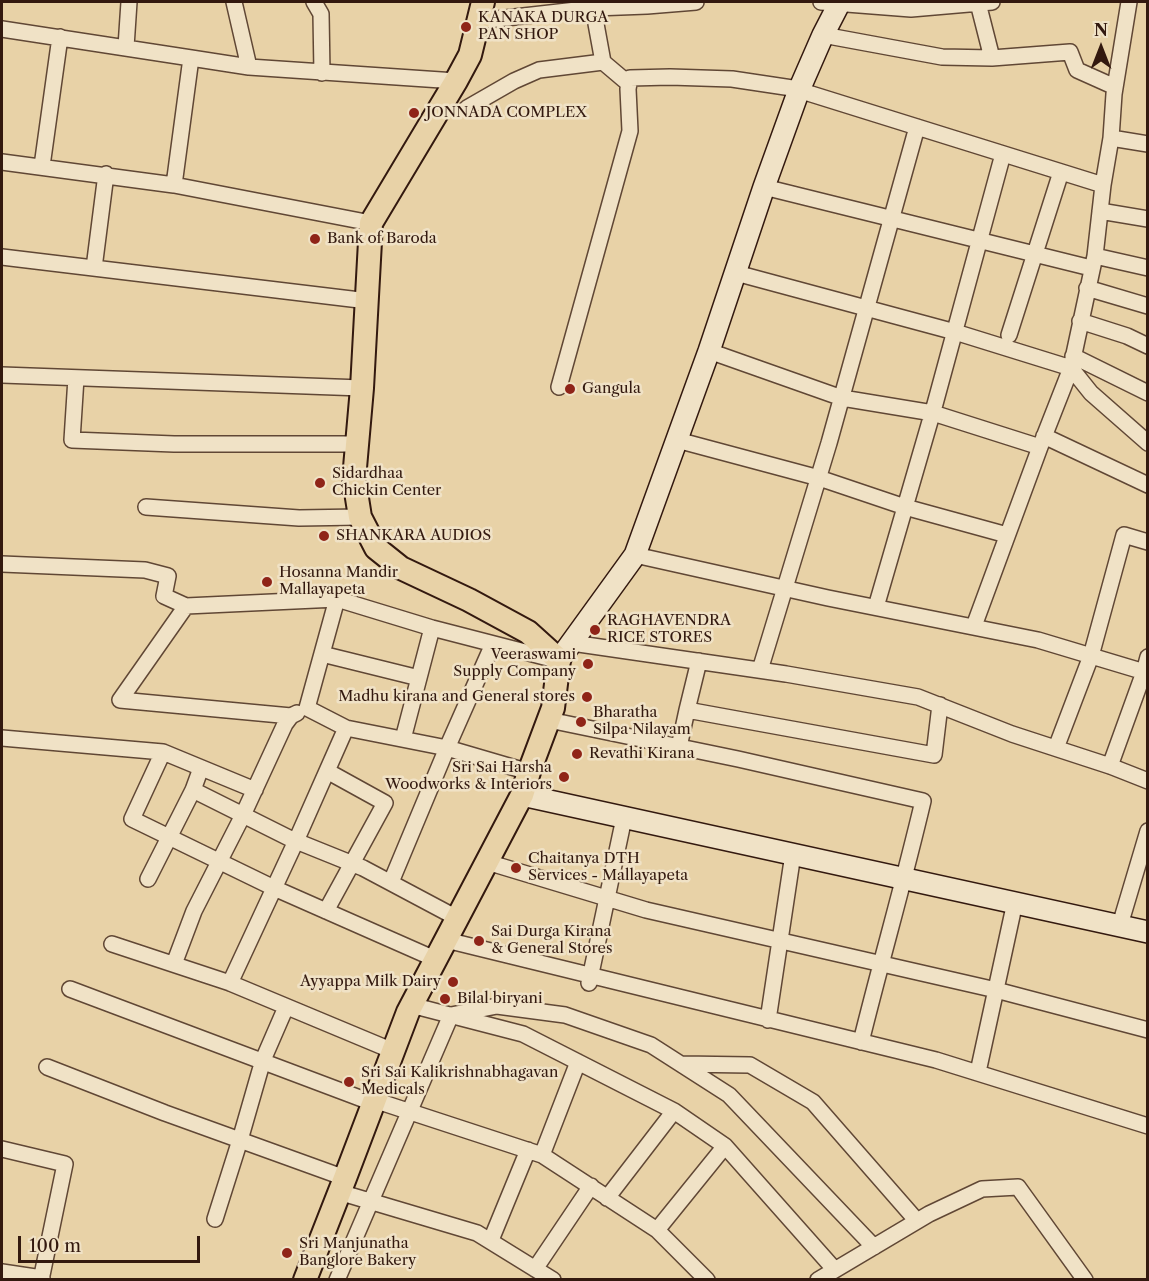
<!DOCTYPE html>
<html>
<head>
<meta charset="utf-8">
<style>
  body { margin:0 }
  #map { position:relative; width:1149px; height:1281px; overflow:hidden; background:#e8d2a7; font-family:"Libre Caslon Text",serif }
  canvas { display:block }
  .frame { position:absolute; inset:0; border:3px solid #33190f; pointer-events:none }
  .north { position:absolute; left:1071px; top:18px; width:60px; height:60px; -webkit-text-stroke:4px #f0e2c6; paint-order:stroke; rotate:0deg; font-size:16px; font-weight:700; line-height:24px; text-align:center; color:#33190f }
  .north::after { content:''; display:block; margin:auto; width:21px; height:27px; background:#33190f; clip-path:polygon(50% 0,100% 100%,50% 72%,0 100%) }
  .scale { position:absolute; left:18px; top:1236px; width:182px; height:27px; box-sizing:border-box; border:3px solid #33190f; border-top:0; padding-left:8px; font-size:18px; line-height:21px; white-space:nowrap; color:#33190f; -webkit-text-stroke:4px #f0e2c6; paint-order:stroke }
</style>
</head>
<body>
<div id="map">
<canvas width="1149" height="1281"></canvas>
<div class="frame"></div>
<div class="north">N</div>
<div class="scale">100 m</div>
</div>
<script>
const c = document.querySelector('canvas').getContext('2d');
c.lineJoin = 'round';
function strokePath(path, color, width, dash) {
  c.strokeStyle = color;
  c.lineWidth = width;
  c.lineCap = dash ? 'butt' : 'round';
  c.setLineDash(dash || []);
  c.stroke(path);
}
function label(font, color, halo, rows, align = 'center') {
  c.font = font + ' "Libre Caslon Text",serif';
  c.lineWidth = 5;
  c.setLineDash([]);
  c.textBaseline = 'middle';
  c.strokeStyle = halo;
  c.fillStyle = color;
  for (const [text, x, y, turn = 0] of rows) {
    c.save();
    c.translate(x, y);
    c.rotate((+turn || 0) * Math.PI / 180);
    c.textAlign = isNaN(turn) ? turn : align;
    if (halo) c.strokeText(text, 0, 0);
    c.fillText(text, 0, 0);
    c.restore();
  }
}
const street = new Path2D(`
  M 314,2 L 321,14 L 322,73
  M 592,2 L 603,62 L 629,84
  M 821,2 L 911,9 L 992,2
  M 978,3 L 992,58
  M 479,21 L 594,8 L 647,6 L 696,2
  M 2,29 L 191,58 L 174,185
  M 823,35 L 942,57 L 992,58 L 1070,52 L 1077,70 L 1115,87
  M 126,47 L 129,2
  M 191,58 L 249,67 L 234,2
  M 249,67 L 456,81
  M 467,108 L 514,81 L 539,70 L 603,62
  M 1111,138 L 1148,144
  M 2,162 L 174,185 L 371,223
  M 42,166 L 60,37
  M 764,187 L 1091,268
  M 1100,211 L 1148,219
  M 1095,256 L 1148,268
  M 2,257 L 368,301
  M 94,268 L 106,174
  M 736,273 L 955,332 L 1071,368 L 1091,393 L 1148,443
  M 1087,288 L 1148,306
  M 1080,321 L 1127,336 L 1148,346
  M 1009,335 L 1061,172
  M 709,351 L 842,398 L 933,413 L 1040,447
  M 1073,356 L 1148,393
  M 2,375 L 362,388
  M 76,378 L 72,440 L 174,444 L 357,444
  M 559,387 L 630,131 L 628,89 L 630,78 L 670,77 L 732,79 L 792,88 L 1103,185
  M 1044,436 L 1148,485
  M 677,440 L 819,478 L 905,507 L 1007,535
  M 146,507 L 299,518 L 360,517
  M 635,555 L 828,598 L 1038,640 L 1148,673
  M 2,564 L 145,570 L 168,576 L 164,596 L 186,606
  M 876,607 L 935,404 L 1003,154
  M 974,626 L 1040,447 L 1071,368 L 1095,256 L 1103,185 L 1111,138 L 1114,94 L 1129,2
  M 572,643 L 786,674 L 918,697 L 1012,734 L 1110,766 L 1148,781
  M 322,654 L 419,678
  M 699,661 L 687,710 L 934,755 L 940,705
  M 760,670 L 829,443 L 917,127
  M 291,716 L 120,700 L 186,606 L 337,599
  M 549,720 L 738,759 L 923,801 C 904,882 881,961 861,1042
  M 2,738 L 163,752 L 255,790
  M 403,739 L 432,628
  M 679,747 L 687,710
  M 1056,748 L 1091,656 L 1124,535 L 1148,542
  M 163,752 L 132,819 L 274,888 L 435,959
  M 1110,766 L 1144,672 L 1148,657
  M 529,772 L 447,748 L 346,728 L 307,708 L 337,599 L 432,628 L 556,660
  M 193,790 L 291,839 L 363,868 L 457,918
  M 487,862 L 646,910 L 996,990 L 1148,1030
  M 148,879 L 193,790 L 201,768
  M 391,882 L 447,748 L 493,644
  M 326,911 L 385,803 L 327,771
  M 1120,925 L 1148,831
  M 446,940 L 936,1060 L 1148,1126
  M 112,944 L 230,983 L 393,1051
  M 174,964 L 194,911 L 243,815 L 285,724 L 291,716 L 297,713
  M 230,983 L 296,841 L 346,728
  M 589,983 L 624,818
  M 70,989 L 373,1103
  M 411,1005 L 523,1034 L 674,1111 L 725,1146 L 835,1270
  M 768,1020 L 793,854
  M 681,1064 L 750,1065 L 813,1102 L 917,1221
  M 47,1067 L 165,1113 L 345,1178
  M 978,1072 L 1015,902
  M 374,1100 L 542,1155 L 657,1230 L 707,1280
  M 2,1149 L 65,1164 L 41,1280
  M 542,1155 L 578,1062
  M 339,1192 L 477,1233 L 553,1280
  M 607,1198 L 674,1111
  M 215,1219 L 240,1140 L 263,1060 L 286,1007
  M 657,1230 L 725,1146
  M 491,1240 L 528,1150
  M 535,1269 L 591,1186
  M 2,1272 L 42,1278
  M 337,1280 L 451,1015 L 497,1006 L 565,1015 L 651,1045 L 729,1095 L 874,1247
  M 818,1280 L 929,1214 L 982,1189 L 1018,1187 L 1085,1280`);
const secondary = new Path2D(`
  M 559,660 L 635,555 L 709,351 L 764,187 L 799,90 L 823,35 L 840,2
  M 522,795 L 1148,932`);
const primary = new Path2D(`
  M 305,1280 L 345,1178 L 408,1012 L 522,795 L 529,772 L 553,708 L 559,660 L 528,632 L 469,600 L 401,568 L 376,548 L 360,517 L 354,479 L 362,388 L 371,223 L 456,81 L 470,55 L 483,2`);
const markers = [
  [466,27,6,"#8f2418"],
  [414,113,6,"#8f2418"],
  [315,239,6,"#8f2418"],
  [570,389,6,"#8f2418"],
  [320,483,6,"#8f2418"],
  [324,536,6,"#8f2418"],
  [267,582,6,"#8f2418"],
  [595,630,6,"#8f2418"],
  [588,664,6,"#8f2418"],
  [587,697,6,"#8f2418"],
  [581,722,6,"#8f2418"],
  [577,754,6,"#8f2418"],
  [564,777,6,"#8f2418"],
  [516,868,6,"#8f2418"],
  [479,941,6,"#8f2418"],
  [453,982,6,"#8f2418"],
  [445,999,6,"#8f2418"],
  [349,1082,6,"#8f2418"],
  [287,1253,6,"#8f2418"]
];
const poiNames = [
  ["KANAKA DURGA",478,18],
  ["PAN SHOP",478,35],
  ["JONNADA COMPLEX",426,113],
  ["Bank of Baroda",327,239],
  ["Gangula",582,389],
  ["Sidardhaa",332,474],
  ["Chickin Center",332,491],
  ["SHANKARA AUDIOS",336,536],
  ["Hosanna Mandir",279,573],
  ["Mallayapeta",279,590],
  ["RAGHAVENDRA",607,621],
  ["RICE STORES",607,638],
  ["Veeraswami",576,655,"right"],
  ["Supply Company",576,672,"right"],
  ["Madhu kirana and General stores",575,697,"right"],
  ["Bharatha",593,713],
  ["Silpa Nilayam",593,730],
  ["Revathi Kirana",589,754],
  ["Sri Sai Harsha",552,768,"right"],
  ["Woodworks & Interiors",552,785,"right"],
  ["Chaitanya DTH",528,859],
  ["Services - Mallayapeta",528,876],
  ["Sai Durga Kirana",491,932],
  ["& General Stores",491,949],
  ["Ayyappa Milk Dairy",441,982,"right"],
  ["Bilal biryani",457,999],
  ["Sri Sai Kalikrishnabhagavan",361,1073],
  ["Medicals",361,1090],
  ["Sri Manjunatha",299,1244],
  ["Banglore Bakery",299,1261]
];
strokePath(street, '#604735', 18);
strokePath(secondary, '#33190f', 24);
strokePath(primary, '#33190f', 26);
strokePath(street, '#f0e2c6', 15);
strokePath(secondary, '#f0e2c6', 21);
strokePath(primary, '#e8d2a7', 22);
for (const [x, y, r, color] of markers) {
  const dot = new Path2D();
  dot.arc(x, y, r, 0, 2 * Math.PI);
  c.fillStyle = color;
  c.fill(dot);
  strokePath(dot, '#f0e2c6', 2);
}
label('15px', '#33190f', '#f0e2c6', poiNames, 'left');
</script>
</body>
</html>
